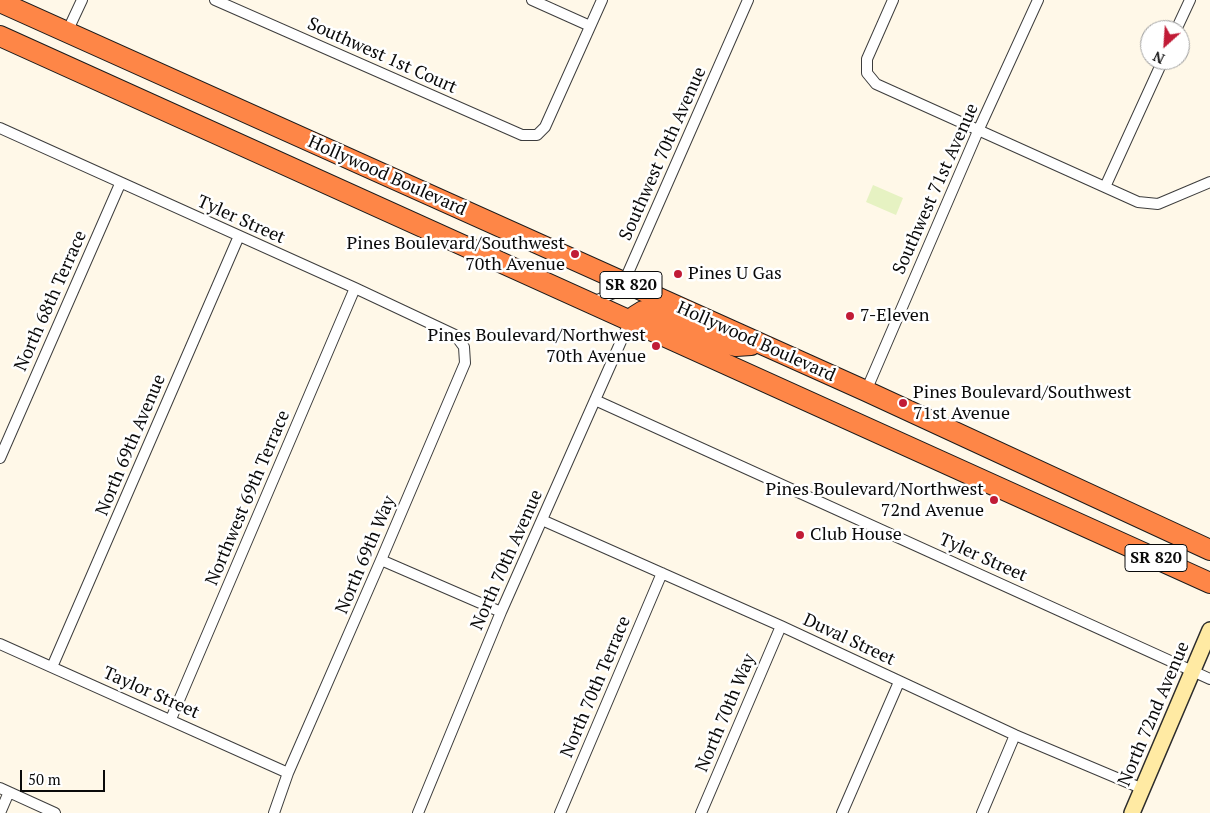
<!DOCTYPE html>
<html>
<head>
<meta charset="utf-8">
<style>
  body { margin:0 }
  #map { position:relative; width:1210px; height:813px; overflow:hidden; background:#fff8e8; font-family:"PT Serif",serif }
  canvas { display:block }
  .north { position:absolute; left:1140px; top:20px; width:50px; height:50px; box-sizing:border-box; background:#fff; border:1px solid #9d9d9d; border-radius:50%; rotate:206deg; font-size:14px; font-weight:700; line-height:20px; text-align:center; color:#0a0a0a }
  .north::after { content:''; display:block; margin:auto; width:18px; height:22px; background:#c11b36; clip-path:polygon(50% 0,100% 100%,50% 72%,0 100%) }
  .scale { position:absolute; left:20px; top:770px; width:85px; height:22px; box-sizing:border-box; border:2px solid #0a0a0a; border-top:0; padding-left:6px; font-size:15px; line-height:18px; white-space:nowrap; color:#0a0a0a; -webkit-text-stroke:4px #fff; paint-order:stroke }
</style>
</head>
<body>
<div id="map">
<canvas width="1210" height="813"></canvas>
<div class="north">N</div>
<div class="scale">50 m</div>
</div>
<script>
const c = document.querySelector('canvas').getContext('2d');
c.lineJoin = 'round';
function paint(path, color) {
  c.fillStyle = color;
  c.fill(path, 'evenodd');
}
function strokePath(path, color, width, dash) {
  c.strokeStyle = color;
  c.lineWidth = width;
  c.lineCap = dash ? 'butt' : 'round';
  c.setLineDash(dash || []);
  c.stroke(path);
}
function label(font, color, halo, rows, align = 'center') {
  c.font = font + ' "PT Serif",serif';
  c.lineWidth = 5;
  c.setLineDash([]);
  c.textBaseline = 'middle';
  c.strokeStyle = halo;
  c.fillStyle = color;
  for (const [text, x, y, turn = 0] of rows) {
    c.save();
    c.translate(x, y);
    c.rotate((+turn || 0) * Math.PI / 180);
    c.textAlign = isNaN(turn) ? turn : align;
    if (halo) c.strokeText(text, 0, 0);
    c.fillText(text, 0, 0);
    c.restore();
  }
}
const pitch = new Path2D(`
  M 873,185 L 903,198 L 896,215 L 866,202 Z`);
const street = new Path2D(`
  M 215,0 L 522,135 L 537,135 L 545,127 L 602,0
  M 532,0 L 590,26
  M 893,0 L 867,59 L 867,73 L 876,84 L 1138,202 L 1158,204 L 1210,182
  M 1176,30 L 1190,0
  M 67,32 L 82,0
  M 0,128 L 355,288 L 455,335 L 464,347 L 465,363 L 381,560 L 288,773 L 274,813
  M 1105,187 L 1163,60
  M 590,303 L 614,293 L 624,282 L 748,0
  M 866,391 L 978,131 L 1038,0
  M 595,400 L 1210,679
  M 0,458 L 120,184
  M 542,520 L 781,626 L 1015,735 L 1143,789
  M 381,560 L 501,612
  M 0,644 L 288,773
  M 52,667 L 239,236
  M 171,719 L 355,288
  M 0,788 L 55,813
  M 0,813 L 9,792
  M 418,813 L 501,612 L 630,321
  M 560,813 L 662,573
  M 701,813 L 781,626
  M 842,813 L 899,682
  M 982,813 L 1015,735`);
const secondary = new Path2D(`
  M 1132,813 L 1210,630`);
const highway = new Path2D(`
  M 0,2 L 866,391 L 1210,550
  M 0,36 L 1210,583
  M 630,321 L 635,316 L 643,311 L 689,328 L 716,341 L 736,346 L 751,345`);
const markers = [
  [575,254,5,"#c11b36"],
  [678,274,5,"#c11b36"],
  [850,316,5,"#c11b36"],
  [656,346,5,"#c11b36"],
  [903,403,5,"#c11b36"],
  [994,500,5,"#c11b36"],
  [800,535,5,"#c11b36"]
];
const shields = [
  [631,285,62],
  [1156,558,62]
];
const shieldNames = [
  ["SR 820",631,285],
  ["SR 820",1156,558]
];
const streetNames = [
  ["Southwest 1st Court",382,56,24],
  ["Southwest 70th Avenue",663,154,-66],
  ["Hollywood Boulevard",387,176,24],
  ["Southwest 71st Avenue",936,189,-66],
  ["Tyler Street",241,220,24],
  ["North 68th Terrace",51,301,-66],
  ["Hollywood Boulevard",756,342,24],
  ["North 69th Avenue",131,445,-67],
  ["Northwest 69th Terrace",248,498,-67],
  ["North 69th Way",366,555,-67],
  ["Tyler Street",983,558,24],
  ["North 70th Avenue",507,560,-66],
  ["Duval Street",849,640,25],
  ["North 70th Terrace",596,687,-67],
  ["Taylor Street",151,693,24],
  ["North 70th Way",726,713,-67],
  ["North 72nd Avenue",1154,714,-67]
];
const poiNames = [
  ["Pines Boulevard/Southwest",565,244,"right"],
  ["70th Avenue",565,265,"right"],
  ["Pines U Gas",688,274],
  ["7-Eleven",860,316],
  ["Pines Boulevard/Northwest",646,336,"right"],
  ["70th Avenue",646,357,"right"],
  ["Pines Boulevard/Southwest",913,393],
  ["71st Avenue",913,414],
  ["Pines Boulevard/Northwest",984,490,"right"],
  ["72nd Avenue",984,511,"right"],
  ["Club House",810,535]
];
paint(pitch, '#e6f2c2');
strokePath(street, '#3d3d3d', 12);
strokePath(secondary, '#2c2c2c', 18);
strokePath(highway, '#1b1b1b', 22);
strokePath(street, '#fff', 10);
strokePath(secondary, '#ffeaa3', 15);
strokePath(highway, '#fe8647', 20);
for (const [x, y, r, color] of markers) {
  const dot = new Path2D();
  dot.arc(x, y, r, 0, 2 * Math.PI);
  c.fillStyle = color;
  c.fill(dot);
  strokePath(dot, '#fff', 2);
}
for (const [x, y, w] of shields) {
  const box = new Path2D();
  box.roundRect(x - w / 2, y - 13.5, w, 27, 4);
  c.fillStyle = '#fff';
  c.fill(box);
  strokePath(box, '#0a0a0a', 1);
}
label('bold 16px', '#0a0a0a', null, shieldNames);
label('18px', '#0a0a0a', '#fff', streetNames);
label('18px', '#0a0a0a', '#fff', poiNames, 'left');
</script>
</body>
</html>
